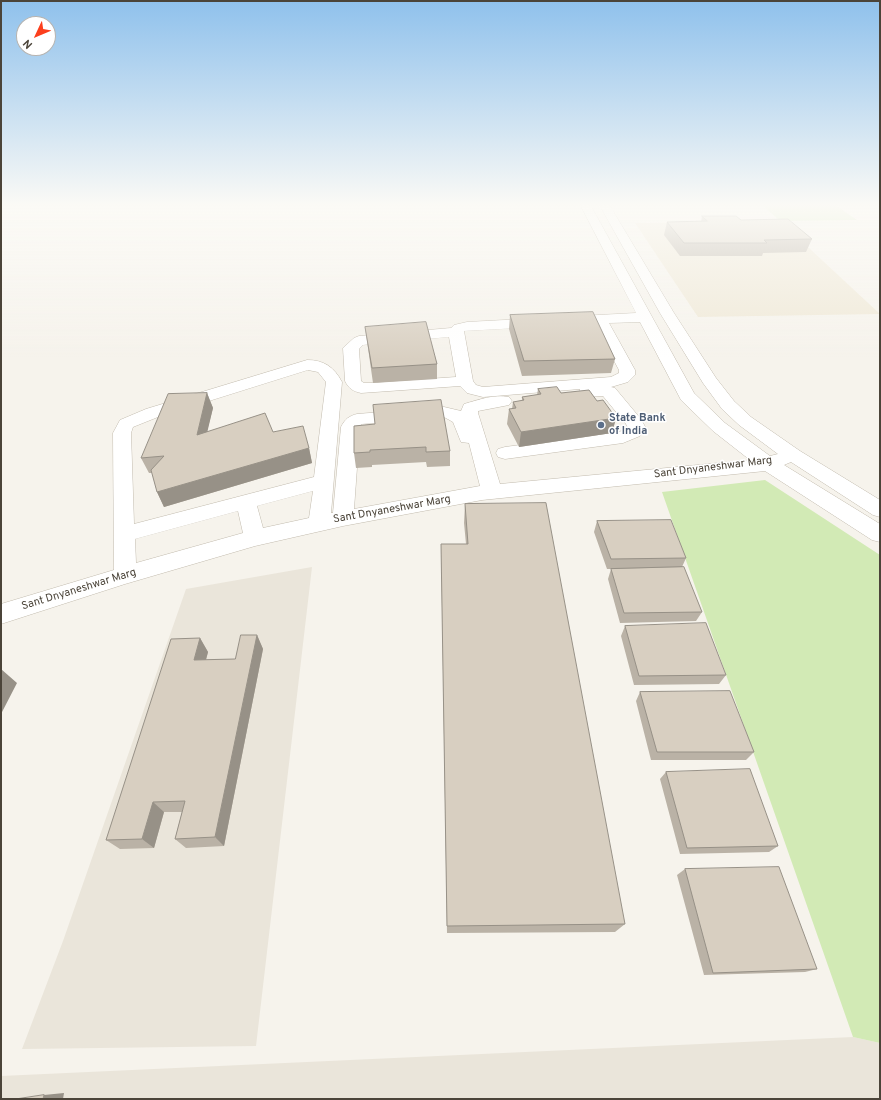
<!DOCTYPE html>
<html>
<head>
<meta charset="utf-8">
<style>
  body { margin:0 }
  #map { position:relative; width:881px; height:1100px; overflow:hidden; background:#f6f3ec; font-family:Overpass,sans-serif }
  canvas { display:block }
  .frame { position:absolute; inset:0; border:2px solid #4b4439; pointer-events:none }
  .north { position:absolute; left:16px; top:16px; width:40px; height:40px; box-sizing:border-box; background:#fff; border:1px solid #b7b4b0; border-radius:50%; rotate:226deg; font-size:11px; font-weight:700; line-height:16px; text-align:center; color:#4b4439 }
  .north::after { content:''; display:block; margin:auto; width:14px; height:18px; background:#fc3f1d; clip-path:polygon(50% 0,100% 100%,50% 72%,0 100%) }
</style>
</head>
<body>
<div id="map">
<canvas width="881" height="1100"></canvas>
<div class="frame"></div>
<div class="north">N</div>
</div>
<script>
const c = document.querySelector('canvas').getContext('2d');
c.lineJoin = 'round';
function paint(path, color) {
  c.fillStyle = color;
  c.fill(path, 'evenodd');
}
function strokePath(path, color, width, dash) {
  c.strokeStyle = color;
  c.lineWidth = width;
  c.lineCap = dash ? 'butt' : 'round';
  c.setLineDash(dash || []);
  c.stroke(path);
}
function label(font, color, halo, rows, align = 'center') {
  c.font = font + ' Overpass,sans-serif';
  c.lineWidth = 3;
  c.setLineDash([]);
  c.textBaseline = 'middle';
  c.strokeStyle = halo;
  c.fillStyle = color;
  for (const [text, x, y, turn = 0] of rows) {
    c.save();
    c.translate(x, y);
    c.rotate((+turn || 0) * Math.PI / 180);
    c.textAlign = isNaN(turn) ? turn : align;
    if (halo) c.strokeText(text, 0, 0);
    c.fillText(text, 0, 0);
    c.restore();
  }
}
const residential = new Path2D(`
  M 312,567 L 256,1046 L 22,1049 L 63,941 L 186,589 Z
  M 853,1037 L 880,1043 L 880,1099 L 1,1099 L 1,1076 Z`);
const education = new Path2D(`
  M 780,221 L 880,314 L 698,317 L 635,223 Z`);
const green = new Path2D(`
  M 763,206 L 837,206 L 857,220 L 780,221 Z
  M 765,480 L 880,555 L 880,1043 L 853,1037 L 662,492 Z`);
const minor = new Path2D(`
  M 581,206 L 591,206 L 694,393 L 725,423 L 770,456 L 778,454 L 739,425 L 722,409 L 703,383 L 660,313 L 600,206 L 610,206 L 674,313 L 716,378 L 734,401 L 751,417 L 800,451 L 880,500 L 880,517 L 873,515 L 791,462 L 784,465 L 880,524 L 880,542 L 872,540 L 765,471 L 482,500 L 343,526 L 255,546 L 125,584 L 1,624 L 1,604 L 114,570 L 113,433 L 120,420 L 146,409 L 307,360 C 324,360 334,367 342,382 L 331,513 L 333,513 L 341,427 C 345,419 349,416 357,414 L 444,407 L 461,411 L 464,404 C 478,400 494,394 509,397 L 512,401 L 509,405 L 478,411 L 478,413 L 500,484 L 750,460 L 713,431 L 681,400 L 640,322 L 609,323 L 635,370 L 635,375 L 628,382 L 611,387 L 615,388 L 640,418 L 646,428 L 640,436 L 623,443 L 505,459 L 498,457 L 496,453 L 498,449 L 505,447 L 619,432 L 628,428 L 626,424 L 603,396 L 587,397 L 581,396 L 579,392 L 580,389 L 483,397 L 467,393 L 460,386 L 361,393 C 353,391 349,389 345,381 L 343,348 L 354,338 L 359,336 L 451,328 L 454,325 L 467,322 L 636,313 ZM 594,324 L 619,370 L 619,373 L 611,377 L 483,387 L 476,385 L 473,381 L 464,331 ZM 449,337 L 456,377 L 371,383 L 364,383 L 361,381 L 359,349 L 363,345 ZM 308,370 L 318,372 L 326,382 L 314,477 L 134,524 L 131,433 L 133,427 L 158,417 ZM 444,417 L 453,422 L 461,442 L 469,443 L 480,486 L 354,509 L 360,426 L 362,424 ZM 313,491 L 309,518 L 263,528 L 257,506 ZM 238,511 L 243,533 L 136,563 L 135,539 Z`);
const wall = new Path2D(`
  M 702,216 L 741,220 L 812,239 L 806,252 L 763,253 L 762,256 L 680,256 L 664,235 L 667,222 L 701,222 Z
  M 510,315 L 615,359 L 611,373 L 522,376 L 509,329 Z
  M 365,327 L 437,364 L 437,379 L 373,383 Z
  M 538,389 L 561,393 L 597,401 L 616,418 L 612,433 L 519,447 L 507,424 L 509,409 L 512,409 L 513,402 L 522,401 L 522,397 L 537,395 Z
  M 207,393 L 213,408 L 207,431 L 273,432 L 309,448 L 312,463 L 164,507 L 157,492 L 152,473 L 149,473 L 141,458 Z
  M 354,426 L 450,451 L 450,466 L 427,467 L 426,462 L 372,465 L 372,467 L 356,468 L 354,453 Z
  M 465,504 L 625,924 L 615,932 L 447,933 L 441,544 L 466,544 L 464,523 Z
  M 597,521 L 686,558 L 682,567 L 702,612 L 696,621 L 620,623 L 608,579 L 611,569 L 607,569 L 594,532 Z
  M 625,626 L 726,675 L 719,684 L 634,685 L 621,636 Z
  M 257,635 L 263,649 L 224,846 L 186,848 L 175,839 L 182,812 L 164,812 L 154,848 L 120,849 L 106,840 L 200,638 L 208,652 L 206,660 L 235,659 Z
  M 640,692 L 754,752 L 746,760 L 651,760 L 636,701 Z
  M 666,772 L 778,846 L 769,852 L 680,854 L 660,779 Z
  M 685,869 L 817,969 L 805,972 L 704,975 L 677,875 Z`);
const shadedWall = new Path2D(`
  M 207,393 L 213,408 L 203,450 L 197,435 Z
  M 616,418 L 612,433 L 519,447 L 521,432 Z
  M 309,448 L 312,463 L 164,507 L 157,492 Z
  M 257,635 L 263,649 L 224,846 L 215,837 Z
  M 200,638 L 208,652 L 202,674 L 194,660 Z
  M 1,669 L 17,683 L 1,714 Z
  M 153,802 L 164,812 L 154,848 L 142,839 Z
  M 64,1093 L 63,1099 L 43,1099 L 44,1095 Z`);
const building = new Path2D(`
  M 702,216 L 736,216 L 741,220 L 788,219 L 812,239 L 764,240 L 767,243 L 684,243 L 667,222 L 707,221 Z
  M 593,312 L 615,359 L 524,361 L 510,315 Z
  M 426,322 L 437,364 L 372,368 L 365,327 Z
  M 557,387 L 561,393 L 589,390 L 597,401 L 603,400 L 616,418 L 521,432 L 509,409 L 516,408 L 513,402 L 524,400 L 522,397 L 541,394 L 538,389 Z
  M 207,393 L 197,435 L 265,413 L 273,432 L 303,426 L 309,448 L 157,492 L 151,470 L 164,456 L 141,458 L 168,394 Z
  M 441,400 L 450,451 L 426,452 L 426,447 L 370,450 L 370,452 L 354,453 L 354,426 L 375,424 L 373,405 Z
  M 546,503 L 625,924 L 447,926 L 441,544 L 468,544 L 465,504 Z
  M 671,520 L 686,558 L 611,559 L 597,521 Z
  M 684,567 L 702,612 L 624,613 L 611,569 Z
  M 706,623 L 726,675 L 639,676 L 625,626 Z
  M 241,635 L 257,635 L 215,837 L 175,839 L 185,801 L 153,802 L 142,839 L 106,840 L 171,639 L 200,638 L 194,660 L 235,659 Z
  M 730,691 L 754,752 L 657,752 L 640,692 Z
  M 750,769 L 778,846 L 687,848 L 666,772 Z
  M 779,867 L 817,969 L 713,973 L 685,869 Z
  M 44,1095 L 43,1099 L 16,1099 Z`);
const markers = [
  [601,425,4,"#5c6f8a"]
];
const serviceNames = [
  ["State Bank",609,419],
  ["of India",609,432]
];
const streetNames = [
  ["Sant Dnyaneshwar Marg",713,468,-7],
  ["Sant Dnyaneshwar Marg",392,510,-10],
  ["Sant Dnyaneshwar Marg",79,590,-17]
];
paint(residential, '#eae5da');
paint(education, '#efe8d6');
paint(green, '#d2eab5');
strokePath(minor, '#c2bbae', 1);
paint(minor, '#fff');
paint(wall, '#bab2a6');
paint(shadedWall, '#979187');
paint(building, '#d8cfc1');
strokePath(building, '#979187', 1);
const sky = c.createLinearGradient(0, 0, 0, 360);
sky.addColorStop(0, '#8fc1ec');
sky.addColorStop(0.57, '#fbfaf6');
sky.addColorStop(1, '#fbfaf600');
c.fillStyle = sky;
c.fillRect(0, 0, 881, 360);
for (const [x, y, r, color] of markers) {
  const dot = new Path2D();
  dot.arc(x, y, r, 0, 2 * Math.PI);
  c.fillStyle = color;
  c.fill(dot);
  strokePath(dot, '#fff', 1.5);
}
label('bold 11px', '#4e5e75', '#fff', serviceNames, 'left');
label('11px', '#4b4439', '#fff', streetNames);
</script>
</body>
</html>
